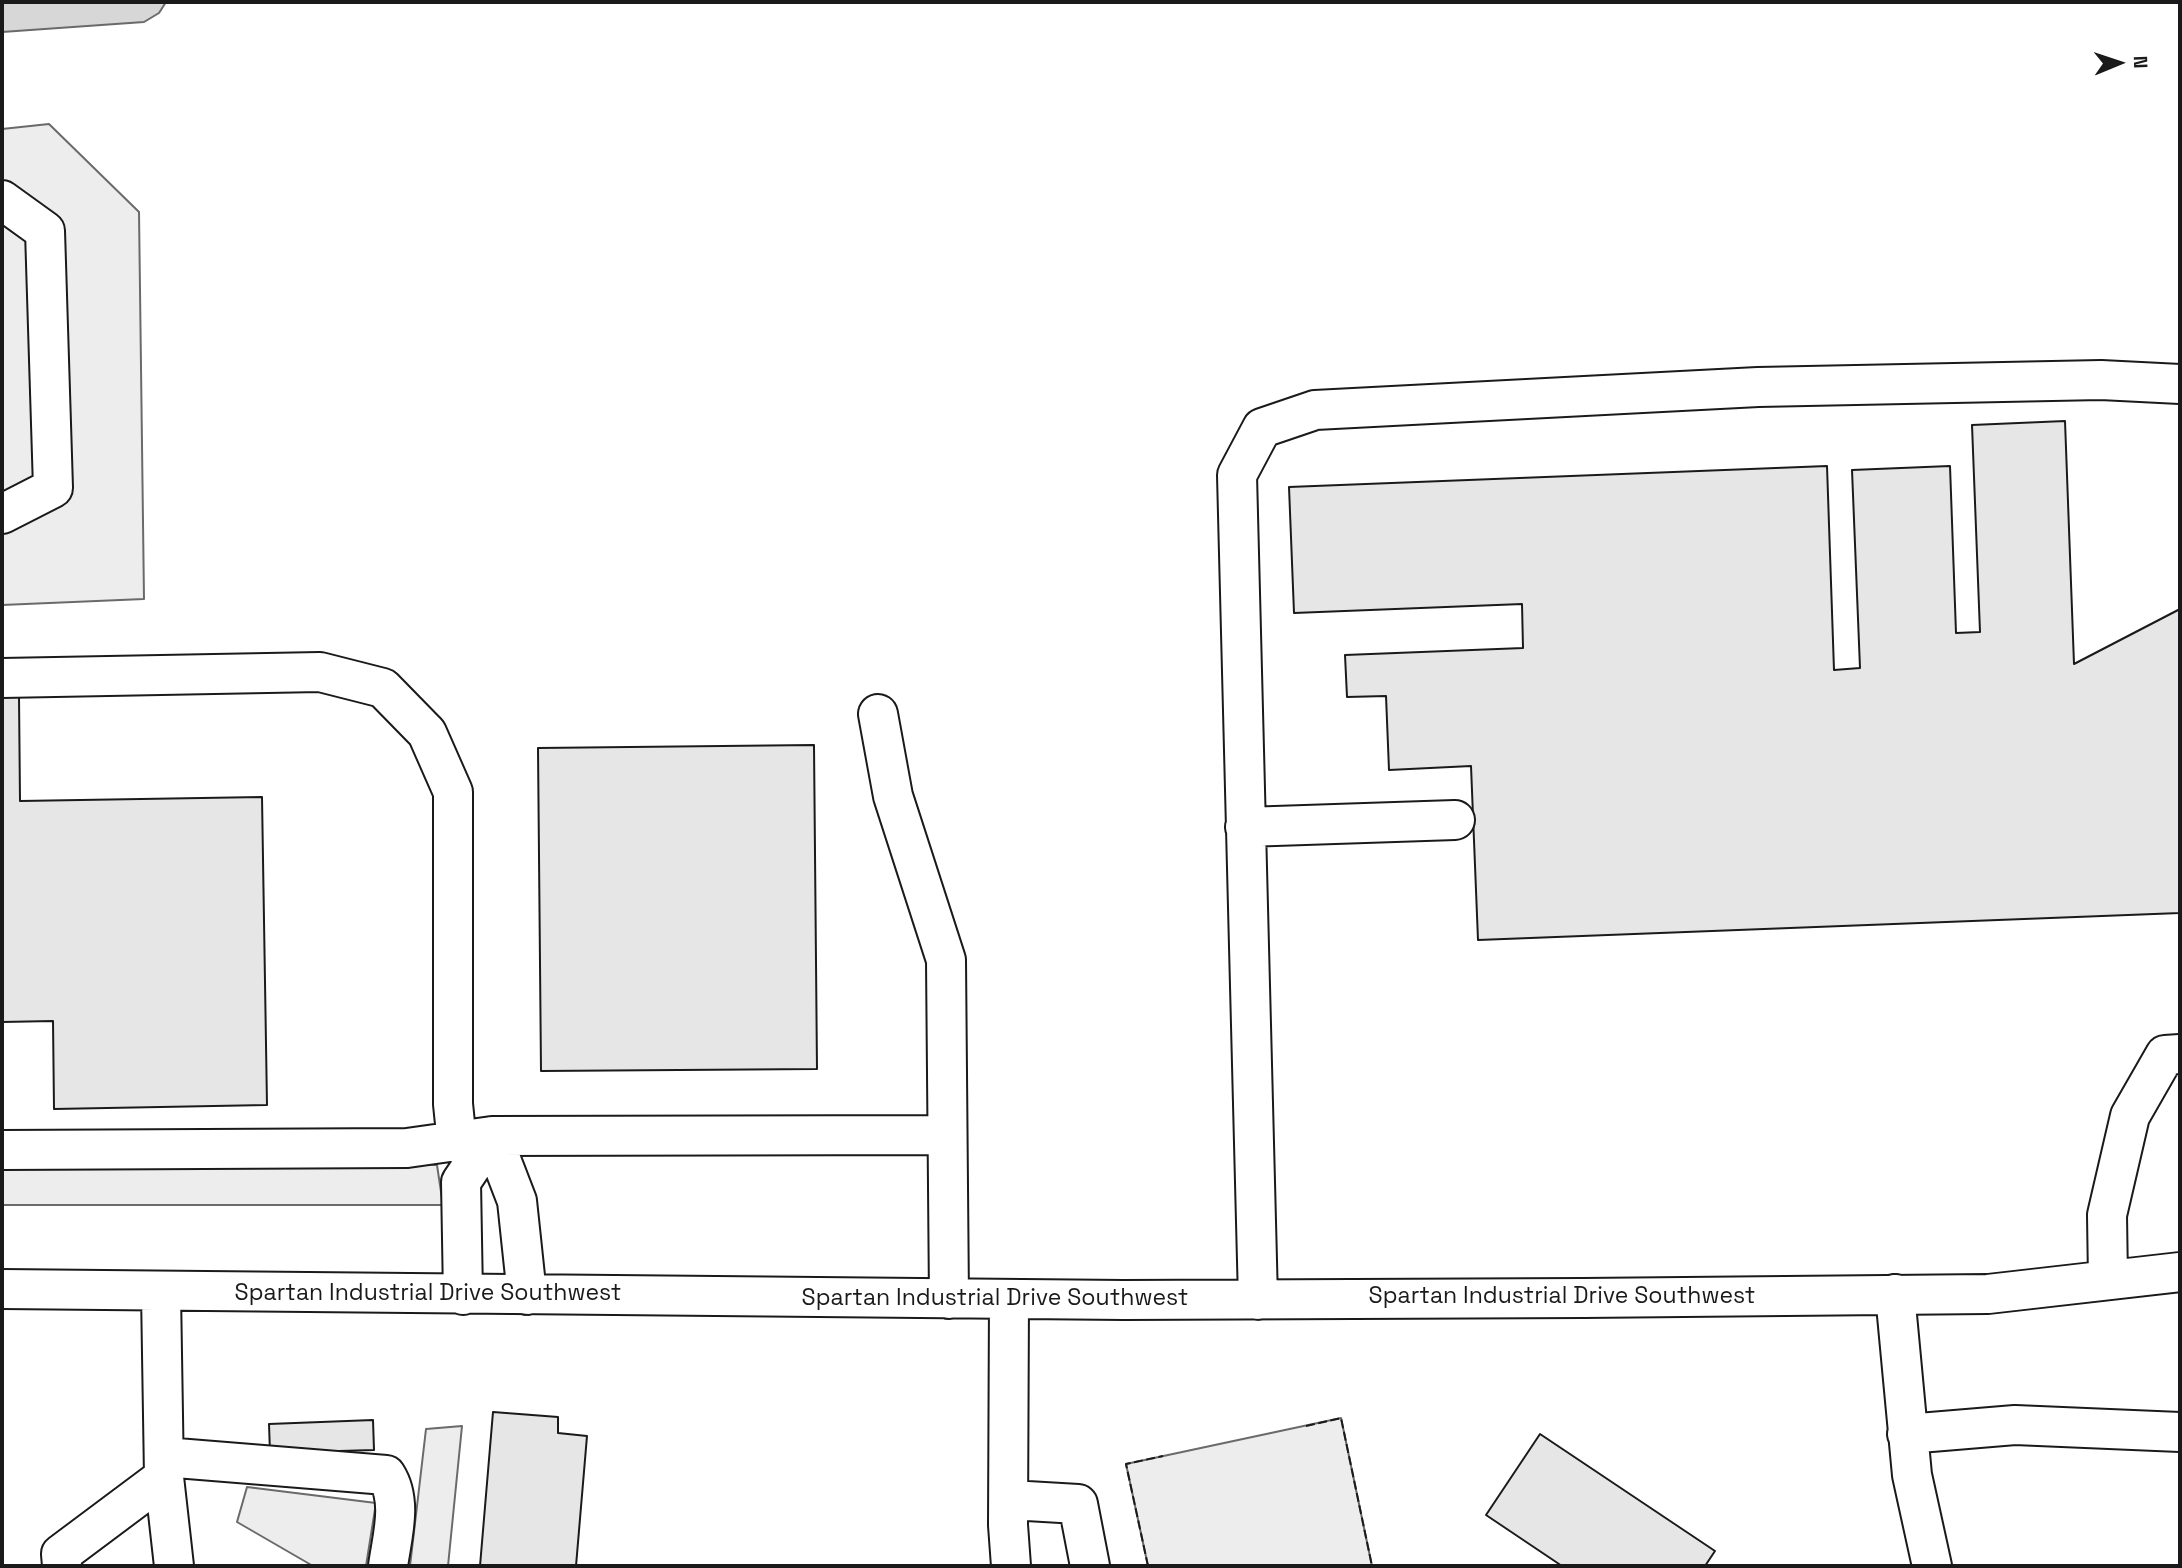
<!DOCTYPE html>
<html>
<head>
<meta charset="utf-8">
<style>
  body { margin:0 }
  #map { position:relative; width:2182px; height:1568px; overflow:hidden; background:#fff; font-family:"Space Grotesk",sans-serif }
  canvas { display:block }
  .frame { position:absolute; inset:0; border:4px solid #1a1a1a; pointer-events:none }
  .north { position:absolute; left:2084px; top:28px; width:70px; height:70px; -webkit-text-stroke:5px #fff; paint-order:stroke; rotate:88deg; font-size:19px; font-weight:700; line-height:28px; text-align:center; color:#1a1a1a }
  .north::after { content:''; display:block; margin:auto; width:24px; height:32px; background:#1a1a1a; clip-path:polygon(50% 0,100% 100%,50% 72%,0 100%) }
</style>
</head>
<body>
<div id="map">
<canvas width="2182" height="1568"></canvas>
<div class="frame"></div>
<div class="north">N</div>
</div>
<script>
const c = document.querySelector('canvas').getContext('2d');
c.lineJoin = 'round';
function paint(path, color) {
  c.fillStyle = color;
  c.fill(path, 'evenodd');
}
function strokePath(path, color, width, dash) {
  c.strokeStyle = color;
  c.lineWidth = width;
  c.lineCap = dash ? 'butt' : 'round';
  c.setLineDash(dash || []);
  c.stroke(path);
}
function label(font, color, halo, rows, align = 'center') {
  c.font = font + ' "Space Grotesk",sans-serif';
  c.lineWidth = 5;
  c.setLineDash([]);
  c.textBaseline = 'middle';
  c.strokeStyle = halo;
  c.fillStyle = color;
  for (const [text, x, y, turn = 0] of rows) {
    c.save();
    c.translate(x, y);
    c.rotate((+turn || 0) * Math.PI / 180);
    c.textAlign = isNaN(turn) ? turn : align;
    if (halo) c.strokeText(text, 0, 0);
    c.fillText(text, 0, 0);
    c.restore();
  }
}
const built = new Path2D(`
  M 49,124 L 139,212 L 144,599 L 2,605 L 2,129 Z
  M 2,1143 L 437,1165 L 443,1205 L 2,1205 Z
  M 1341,1418 L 1372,1566 L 1148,1566 L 1126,1464 Z
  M 462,1426 L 448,1566 L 410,1566 L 426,1429 Z
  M 247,1487 L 376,1503 L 366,1566 L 313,1566 L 237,1522 Z`);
const water = new Path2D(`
  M 2,2 L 166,2 L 159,13 L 144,22 L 2,32 Z`);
const building = new Path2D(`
  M 2065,421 L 2074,664 L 2180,609 L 2180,913 L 1478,940 L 1471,766 L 1389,770 L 1386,696 L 1347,697 L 1345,655 L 1523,648 L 1522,604 L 1294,613 L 1289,487 L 1827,466 L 1834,670 L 1860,668 L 1852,470 L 1950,466 L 1956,633 L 1980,632 L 1972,425 Z
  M 19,696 L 20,801 L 262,797 L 267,1105 L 54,1109 L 53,1021 L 2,1022 L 2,697 Z
  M 814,745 L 817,1069 L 541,1071 L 538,748 Z
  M 493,1412 L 558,1417 L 558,1433 L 587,1436 L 576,1566 L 480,1566 Z
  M 373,1420 L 374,1450 L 270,1453 L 269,1424 Z
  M 1540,1434 L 1715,1551 L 1705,1566 L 1562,1566 L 1486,1515 Z`);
const minor = new Path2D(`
  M 2,200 L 45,231 L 53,488 L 2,514
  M 2,678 L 320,672 L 383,688 L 427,733 L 453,792 L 453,1104 L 457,1143
  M 878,714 L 893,796 L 946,960 L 949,1299
  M 1245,827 L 1455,820
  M 2,1150 L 407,1148 L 492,1136 L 947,1135
  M 2108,1280 L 2107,1215 L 2130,1116 L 2165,1055 L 2180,1054
  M 2,1289 L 1124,1300 L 1583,1298 L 1988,1294 L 2180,1272
  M 161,1292 L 164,1477 L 174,1566
  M 1895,1294 L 1912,1475 L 1932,1566
  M 463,1295 L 461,1182 L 492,1136 L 517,1201 L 527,1295
  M 1009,1300 L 1008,1525 L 1011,1566
  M 1258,1300 L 1237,475 L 1262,428 L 1315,410 L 1758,387 L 2101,380 L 2180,384
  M 1907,1434 L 2015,1425 L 2180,1432
  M 164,1457 L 386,1475 C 403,1501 392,1537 388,1566
  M 1010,1500 L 1078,1504 L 1090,1566
  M 62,1566 L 61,1554 L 164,1477`);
const fence = new Path2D(`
  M 1306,1426 L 1341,1418 L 1372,1566
  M 1148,1566 L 1126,1464 L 1163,1456`);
const streetNames = [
  ["Spartan Industrial Drive Southwest",428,1294],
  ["Spartan Industrial Drive Southwest",1562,1297],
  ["Spartan Industrial Drive Southwest",995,1299]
];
paint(built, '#ededed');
strokePath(built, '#6a6a6a', 2);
paint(water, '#d7d7d7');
strokePath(water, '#6a6a6a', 2);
paint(building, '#e6e6e6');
strokePath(building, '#1a1a1a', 2);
strokePath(minor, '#1a1a1a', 42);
strokePath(minor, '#fff', 38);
strokePath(fence, '#1a1a1a', 2, [9, 3.5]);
label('23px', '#1a1a1a', '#fff', streetNames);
</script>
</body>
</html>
